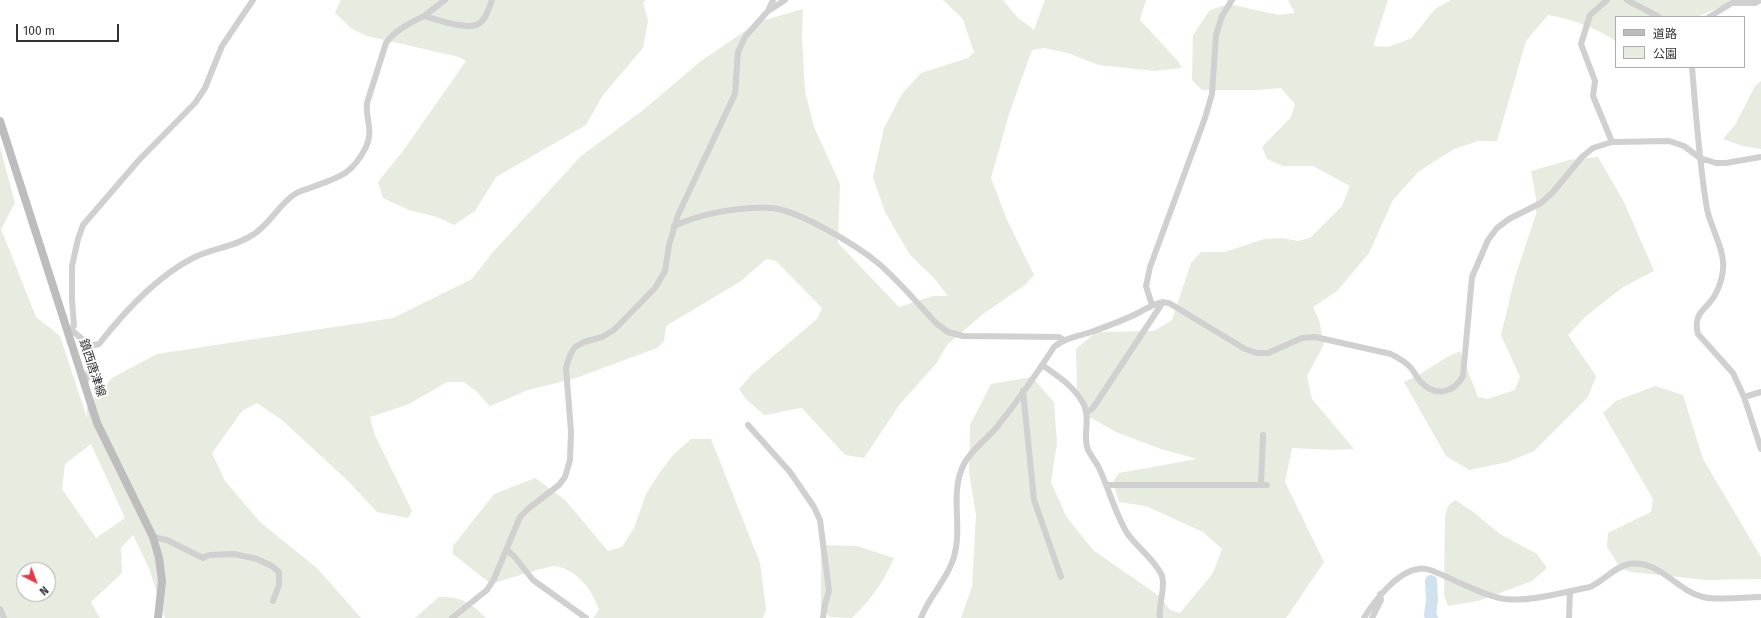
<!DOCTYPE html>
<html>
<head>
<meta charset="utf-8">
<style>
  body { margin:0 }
  #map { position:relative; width:1761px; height:618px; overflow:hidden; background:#fff; font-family:"Fira Sans","Noto Sans JP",sans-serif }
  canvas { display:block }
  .legend { position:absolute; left:1615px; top:16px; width:130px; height:52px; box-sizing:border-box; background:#fff; border:1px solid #adadad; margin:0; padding:5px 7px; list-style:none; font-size:12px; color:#333 }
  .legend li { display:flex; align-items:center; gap:8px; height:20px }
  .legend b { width:20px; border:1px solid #adadad }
  .north { position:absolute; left:16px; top:562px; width:40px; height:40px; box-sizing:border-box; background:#fff; border:1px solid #adadad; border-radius:50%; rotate:138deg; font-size:11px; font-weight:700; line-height:16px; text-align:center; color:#333 }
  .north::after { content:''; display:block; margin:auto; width:14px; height:18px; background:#e63946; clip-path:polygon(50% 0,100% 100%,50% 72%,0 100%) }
  .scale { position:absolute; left:16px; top:24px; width:103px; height:18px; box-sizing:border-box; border:2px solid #333; border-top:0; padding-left:5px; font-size:12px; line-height:14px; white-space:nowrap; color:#333; -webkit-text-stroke:3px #fff; paint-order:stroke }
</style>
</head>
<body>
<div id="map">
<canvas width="1761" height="618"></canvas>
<ul class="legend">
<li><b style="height:5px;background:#bdbdbd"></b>道路</li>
<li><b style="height:11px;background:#e6ecdf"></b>公園</li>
</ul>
<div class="north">N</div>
<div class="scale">100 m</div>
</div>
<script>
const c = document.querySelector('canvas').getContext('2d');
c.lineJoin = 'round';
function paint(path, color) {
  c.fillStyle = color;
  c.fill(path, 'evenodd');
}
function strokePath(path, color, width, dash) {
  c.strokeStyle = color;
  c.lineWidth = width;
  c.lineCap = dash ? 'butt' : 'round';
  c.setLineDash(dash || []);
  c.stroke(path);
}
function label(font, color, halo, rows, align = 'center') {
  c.font = font + ' "Fira Sans","Noto Sans JP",sans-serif';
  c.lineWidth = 4;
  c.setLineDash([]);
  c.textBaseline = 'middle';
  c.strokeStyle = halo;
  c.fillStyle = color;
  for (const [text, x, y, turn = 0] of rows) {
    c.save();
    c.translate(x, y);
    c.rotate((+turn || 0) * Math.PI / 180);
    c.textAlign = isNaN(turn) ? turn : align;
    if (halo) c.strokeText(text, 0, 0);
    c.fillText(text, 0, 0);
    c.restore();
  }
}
const green = new Path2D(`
  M 341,0 L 646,0 L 643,3 L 648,21 L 643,48 L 603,95 L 586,125 L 496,177 L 475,211 L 454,225 L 437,217 L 409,210 L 383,198 L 378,182 L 403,151 L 466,61 L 459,57 L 367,36 L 352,29 L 335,13 Z
  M 943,0 L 1003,0 L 1018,18 L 1034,30 L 1045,0 L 1146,0 L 1140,20 L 1178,61 L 1182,68 L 1154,71 L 1099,65 L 1068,53 L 1044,48 L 1032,50 L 1009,114 L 991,178 L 1007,220 L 1034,275 L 1025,285 L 983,314 L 947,345 L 936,364 L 900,404 L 864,458 L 845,455 L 802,408 C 789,409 777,414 764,415 L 746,399 L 739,389 L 752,374 L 817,319 L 822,308 L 776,261 L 766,259 L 741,281 L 666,326 L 664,341 L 657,348 L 573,379 L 528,390 L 490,406 L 477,392 L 464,382 L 447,382 L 409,404 L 370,417 L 374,433 L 412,511 L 408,518 L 377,512 L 348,481 L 282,420 L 257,403 L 242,411 L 212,453 L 225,481 L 260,522 L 318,569 L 361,618 L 165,618 L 149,568 L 133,535 L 121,548 L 122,573 L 91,602 L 100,618 L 0,618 L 0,147 L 15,203 L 1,229 L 36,317 L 60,336 L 87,418 L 87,407 L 112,378 L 157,354 L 393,318 L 472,279 L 493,252 L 581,156 L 642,111 L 701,61 L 758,22 L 803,9 L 802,37 L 805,91 L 814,127 L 840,184 L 838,243 L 899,307 L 933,296 L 948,296 L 934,278 L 910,255 L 885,212 L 873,177 L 884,128 L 902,94 L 921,73 L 968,58 L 974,52 L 963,19 ZM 91,444 L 125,518 L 96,538 L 62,489 L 65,464 ZM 24,570 L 48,570 L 48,594 L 24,594 Z
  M 1288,0 L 1388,0 L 1373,46 L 1388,47 L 1412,38 L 1435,9 L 1451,0 L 1736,0 L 1697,17 L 1616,17 L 1616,41 C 1595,28 1573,19 1548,15 L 1526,41 L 1497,141 L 1478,141 L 1454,149 L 1418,172 L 1393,200 L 1369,253 L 1337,291 L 1313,307 L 1319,320 L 1324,344 L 1307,376 L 1312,399 L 1354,449 L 1333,450 L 1292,448 L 1285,482 L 1324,562 L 1286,618 L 961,618 L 972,587 L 976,515 L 969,472 L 970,425 L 991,384 L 1032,377 L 1054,402 L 1057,443 L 1051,482 L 1066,516 L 1093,550 L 1159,596 L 1170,610 L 1180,613 L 1213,573 L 1222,549 L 1203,532 L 1146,506 L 1119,502 L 1113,482 L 1119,473 L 1197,459 L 1161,449 L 1116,432 L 1086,415 L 1077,390 L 1076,349 L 1096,332 L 1154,331 L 1172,320 L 1191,263 L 1201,252 L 1225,252 L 1264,239 L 1282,238 L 1298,241 L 1310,238 L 1342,206 L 1350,186 L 1313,166 L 1283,166 L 1267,159 L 1262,147 L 1291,117 L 1295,104 L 1281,88 L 1257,90 L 1202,90 L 1192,80 L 1193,35 L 1210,10 L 1229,4 L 1279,15 L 1295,13 Z
  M 1761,81 L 1761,149 L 1743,146 L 1723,139 L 1735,125 L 1755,86 Z
  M 1598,157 L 1624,202 L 1654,271 L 1623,287 L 1585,317 L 1568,335 L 1596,376 L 1588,397 L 1534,451 L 1508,462 L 1469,470 L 1446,456 L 1404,382 C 1424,374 1440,359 1460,351 L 1478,397 L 1487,399 L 1515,390 L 1520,377 L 1501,335 L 1515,277 L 1536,214 L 1536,198 L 1531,171 L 1569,160 Z
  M 1655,386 L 1683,395 L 1703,459 L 1761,557 L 1761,579 L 1707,580 L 1631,572 L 1621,569 L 1607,547 L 1608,533 L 1651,512 L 1653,499 L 1603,413 L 1616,401 Z
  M 691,439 L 711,439 L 760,563 L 766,609 L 763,618 L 593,618 L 599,610 C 593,591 578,570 556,566 C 550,565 501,581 491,584 L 453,554 L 453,546 L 494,494 L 535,478 L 565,500 L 608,551 L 622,547 L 634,528 L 646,494 L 660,472 L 673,455 Z
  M 1455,500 L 1472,511 L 1500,534 L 1537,554 L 1547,568 L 1532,581 L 1478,601 L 1448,606 L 1444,595 L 1445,517 L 1448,506 Z
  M 821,545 L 857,546 L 894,558 C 883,583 871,599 852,618 L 830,617 L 821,609 Z
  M 439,597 C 461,597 471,602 486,618 L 415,618 Z`);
const river = new Path2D(`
  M 1431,581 L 1432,600 L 1430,615 L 1432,618`);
const street = new Path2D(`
  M 1607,0 L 1590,15 L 1581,44 L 1595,81 L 1593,96 L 1612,142
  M 1627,0 L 1659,17
  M 768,11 L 773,0
  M 424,16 L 445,0
  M 1709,17 L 1732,3 L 1755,3 L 1761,0
  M 1692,67 C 1696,114 1699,162 1707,209 C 1710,225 1722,245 1723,261 C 1724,271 1721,284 1716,293 C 1708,310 1692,311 1698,334 L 1733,373 L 1744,397 L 1761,449
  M 674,226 C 702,213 742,206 772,208 C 800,211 856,245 878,263 C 897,279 919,305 937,324 L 948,332 L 963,336 L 1059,337 L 1064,340
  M 1152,305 L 1146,286 L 1150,267 L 1205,118 L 1212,94 L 1216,35 L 1222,16 L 1232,0
  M 71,329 L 74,326 L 72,300 L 72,266 L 78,239 L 83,225 L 139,160 L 195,103 L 205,88 L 222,46 L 253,0
  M 68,330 L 71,329 C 76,335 88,343 91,347 C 92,349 89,371 88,375 C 88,378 85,381 84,384
  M 90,346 L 99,344 C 124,312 156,277 193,258 C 212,248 236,247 254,234 C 270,224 279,204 295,194 C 301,190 309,189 315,186 C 341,177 353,173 366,147 C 374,130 365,119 367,103 L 386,43 C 395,30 410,23 424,16 C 436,19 468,31 478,24 C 486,20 489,8 492,0
  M 1042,365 C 1058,376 1075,387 1084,405 C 1091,420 1082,435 1088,450 C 1091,456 1096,462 1099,468 C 1109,489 1115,513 1127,533 C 1136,546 1156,561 1162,576 C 1166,589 1158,604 1160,618
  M 1023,391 L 1034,500 L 1061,577
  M 1744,397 L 1761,392
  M 1086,413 L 1093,408 L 1163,302
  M 748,425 L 790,472 L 814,507 L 820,520 L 829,591 L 825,604 L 823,618
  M 1106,485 L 1267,485
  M 1261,485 L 1263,435
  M 153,537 L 167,540 L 203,558 L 209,555 L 234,554 L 257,559 L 272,566 L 279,572 L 279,585 L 273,601
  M 507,550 L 514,556 L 533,580 L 586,618
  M 0,609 L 4,618
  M 452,618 L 487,590 L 494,579 L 520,517 L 529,508 L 559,485 L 565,477 L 570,460 L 571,432 L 566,368 L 570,355 L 575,347 L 584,342 L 602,337 L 614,330 L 655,288 L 665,271 L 669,245 L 678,215 L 735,94 L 738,52 L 745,37 L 768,11 L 785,0
  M 921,618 C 929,596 948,579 954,557 C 963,526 949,493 964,464 C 971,450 986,440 996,428 C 1017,402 1036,375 1054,347 C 1064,338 1079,336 1091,332 C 1108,326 1125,320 1140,312 C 1150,307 1157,301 1169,303 L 1245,349 L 1257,353 L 1268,353 L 1302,338 L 1315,337 L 1391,354 C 1398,358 1404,361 1409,366 C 1414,370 1416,377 1420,381 C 1434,397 1453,394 1463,376 L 1472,277 L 1488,240 L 1497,228 L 1509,219 L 1541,203 L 1553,192 L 1582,157 L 1593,148 L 1612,142 L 1669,141 L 1684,146 L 1700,158 L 1716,163 L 1726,163 L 1761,157
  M 1364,618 C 1374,601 1397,572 1418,569 C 1423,568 1428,569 1433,571 C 1453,579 1484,596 1505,599 C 1531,602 1564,592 1590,587 C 1604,581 1614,567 1629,564 C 1659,559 1677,591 1703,597 C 1720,601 1744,597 1761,597
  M 1372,618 L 1381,600 L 1380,594
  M 1569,618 L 1570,591`);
const secondary = new Path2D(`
  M 0,121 L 97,423 L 153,537 L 159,558 L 162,581 L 158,618`);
const streetNames = [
  ["鎮西唐津線",92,368,72]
];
paint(green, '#e6ecdf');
strokePath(river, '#cfe2ee', 12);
strokePath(street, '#d0d0d0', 6);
strokePath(secondary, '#bdbdbd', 8);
label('12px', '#333', '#fff', streetNames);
</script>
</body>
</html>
